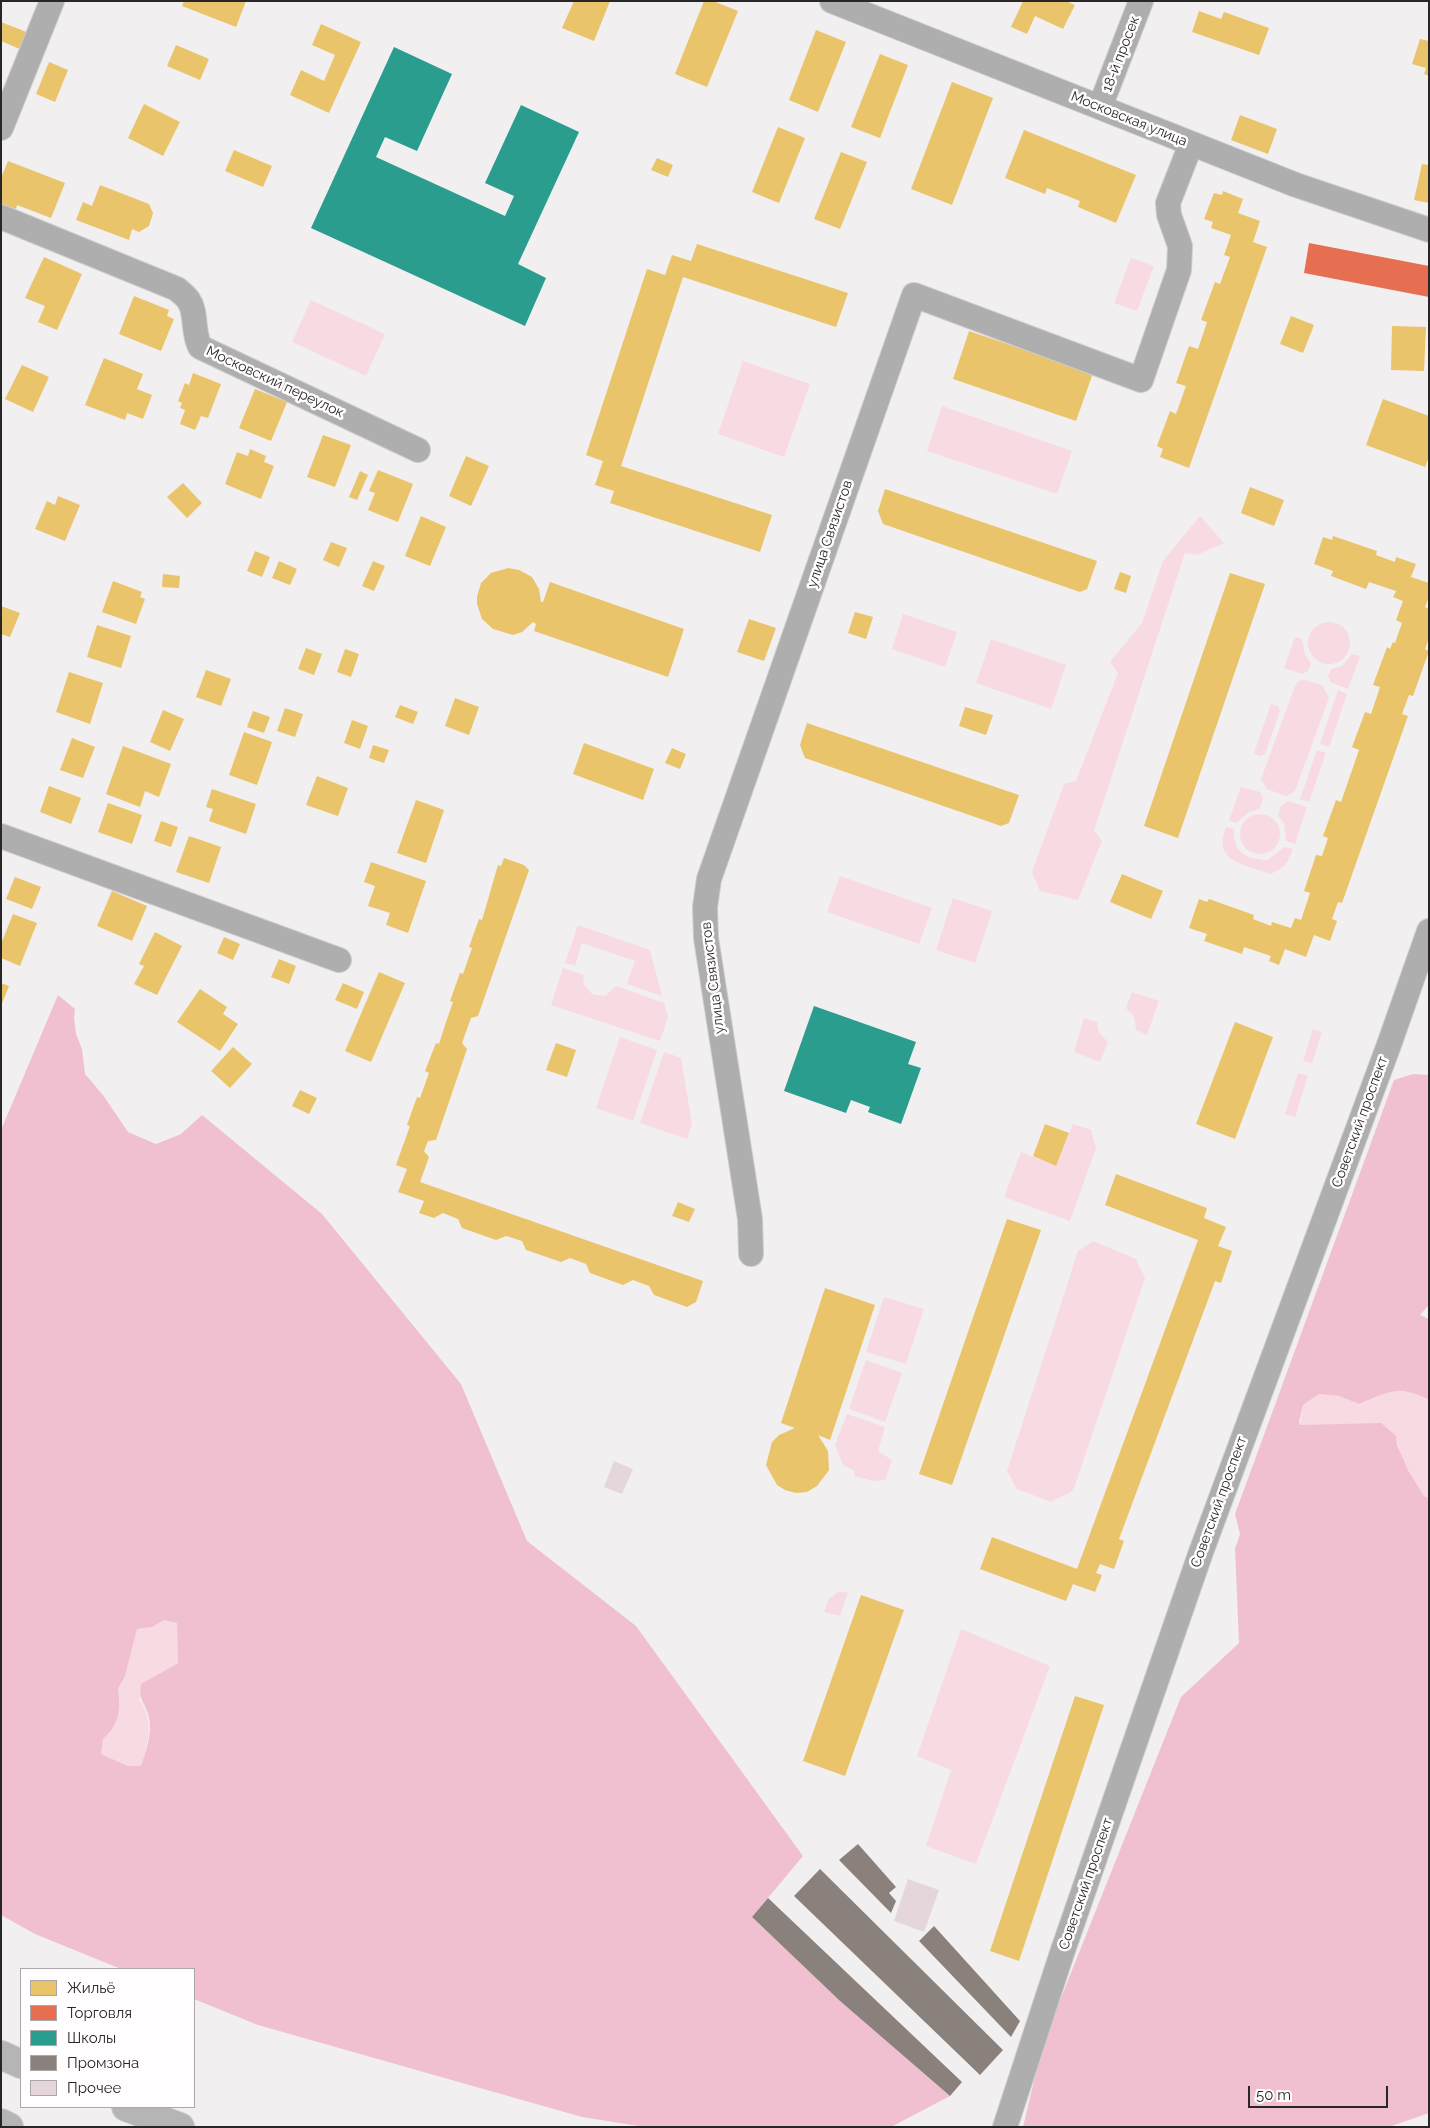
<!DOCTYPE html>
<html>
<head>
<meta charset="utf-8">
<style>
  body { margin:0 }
  #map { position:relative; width:1430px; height:2128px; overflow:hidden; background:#f2eff0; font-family:Raleway,sans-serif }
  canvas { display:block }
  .frame { position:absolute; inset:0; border:2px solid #282627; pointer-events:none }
  .legend { position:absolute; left:20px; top:1968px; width:175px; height:140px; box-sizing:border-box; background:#fffdfd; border:1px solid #a9a7a7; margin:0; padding:6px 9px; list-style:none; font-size:15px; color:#282627 }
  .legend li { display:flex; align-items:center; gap:10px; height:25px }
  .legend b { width:25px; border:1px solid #a9a7a7 }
  .scale { position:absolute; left:1248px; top:2086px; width:140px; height:22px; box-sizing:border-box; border:2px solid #282627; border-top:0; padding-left:6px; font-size:15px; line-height:18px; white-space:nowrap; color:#282627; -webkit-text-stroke:4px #fffdfd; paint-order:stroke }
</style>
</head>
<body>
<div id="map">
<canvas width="1430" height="2128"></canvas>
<div class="frame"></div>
<ul class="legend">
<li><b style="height:14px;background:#e9c46a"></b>Жильё</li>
<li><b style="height:14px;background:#e76f51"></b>Торговля</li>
<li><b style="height:14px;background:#2a9d8f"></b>Школы</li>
<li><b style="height:14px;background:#8a817c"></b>Промзона</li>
<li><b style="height:14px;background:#e4d6da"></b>Прочее</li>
</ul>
<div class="scale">50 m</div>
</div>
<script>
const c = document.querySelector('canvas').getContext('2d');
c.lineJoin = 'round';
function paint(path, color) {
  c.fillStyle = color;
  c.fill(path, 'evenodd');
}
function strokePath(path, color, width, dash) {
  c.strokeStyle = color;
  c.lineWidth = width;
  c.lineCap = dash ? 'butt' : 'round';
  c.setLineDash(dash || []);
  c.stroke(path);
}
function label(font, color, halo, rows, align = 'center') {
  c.font = font + ' Raleway,sans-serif';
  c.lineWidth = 5;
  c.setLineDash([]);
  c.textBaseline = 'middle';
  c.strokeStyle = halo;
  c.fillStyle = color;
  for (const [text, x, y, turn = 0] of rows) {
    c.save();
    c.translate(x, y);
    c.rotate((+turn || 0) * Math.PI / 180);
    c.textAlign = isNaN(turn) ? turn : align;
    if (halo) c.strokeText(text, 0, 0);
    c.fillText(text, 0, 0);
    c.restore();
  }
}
const green = new Path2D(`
  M 1131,258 L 1154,266 L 1137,311 L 1114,303 Z
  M 311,300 L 385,334 L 366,376 L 292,342 Z
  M 743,361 L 810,384 L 784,457 L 718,434 Z
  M 942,406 L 1072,451 L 1057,494 L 927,451 Z
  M 1200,516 L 1224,543 L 1197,555 L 1185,553 L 1094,830 L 1102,841 L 1078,900 L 1040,891 L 1032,872 L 1064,784 L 1076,781 L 1118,673 L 1110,662 L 1142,623 L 1163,561 Z
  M 903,614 L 957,632 L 945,667 L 892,649 Z
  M1308 643a21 21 0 1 1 42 0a21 21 0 1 1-42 0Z
  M 1295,637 L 1302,639 L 1305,655 L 1311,663 L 1308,671 L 1302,674 L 1284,668 Z
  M 991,639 L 1066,665 L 1051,709 L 976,683 Z
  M 1352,654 L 1360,656 L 1348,689 L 1330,682 L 1328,676 L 1331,669 L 1342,666 Z
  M 1306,680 L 1323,686 L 1329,698 L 1295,791 L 1286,796 L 1267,789 L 1261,779 L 1295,686 L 1299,681 Z
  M 1338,690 L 1347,694 L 1329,747 L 1320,744 Z
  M 1271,704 L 1278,706 L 1280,711 L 1265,754 L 1260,756 L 1254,753 Z
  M 1317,750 L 1326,753 L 1309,802 L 1300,799 Z
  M 1241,787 L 1260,792 L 1263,798 L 1260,809 L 1249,812 L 1236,823 L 1229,820 Z
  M 1287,801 L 1307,807 L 1295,844 L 1286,841 L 1284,823 L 1278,816 L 1281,806 Z
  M1240 834a20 20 0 1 1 40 0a20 20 0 1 1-40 0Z
  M 1226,827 L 1234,829 C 1232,852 1247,860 1268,860 L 1284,847 L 1293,849 C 1288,863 1284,869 1270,874 C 1244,864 1212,862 1226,827 Z
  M 840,876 L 932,908 L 919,944 L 827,912 Z
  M 953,898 L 992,911 L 975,963 L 936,950 Z
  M 578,925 L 650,950 L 662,996 L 627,984 L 635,961 L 582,943 L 575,966 L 565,963 Z
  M 563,968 L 583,975 L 584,984 L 592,994 L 605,996 L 616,986 L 664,1003 L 668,1017 L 660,1041 L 551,1005 Z
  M 1132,992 L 1159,1001 L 1147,1035 L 1136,1030 L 1134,1016 L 1126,1008 Z
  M 1084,1018 L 1097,1022 L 1099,1033 L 1108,1042 L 1100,1062 L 1074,1052 Z
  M 1313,1029 L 1322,1032 L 1312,1063 L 1303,1061 Z
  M 620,1037 L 657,1050 L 633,1121 L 596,1108 Z
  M 664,1052 L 681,1058 L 692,1124 L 687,1139 L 640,1123 Z
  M 1298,1073 L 1308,1076 L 1295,1117 L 1285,1114 Z
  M 1073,1124 L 1091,1130 L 1096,1148 L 1070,1221 L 1004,1197 L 1021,1152 L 1056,1166 Z
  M 1093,1241 L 1136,1259 L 1145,1278 L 1073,1491 L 1051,1502 L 1017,1489 L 1007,1471 L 1078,1251 Z
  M 884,1297 L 924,1309 L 906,1364 L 866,1352 Z
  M 866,1360 L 902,1373 L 885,1422 L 849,1409 Z
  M 1394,1390 L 1414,1393 L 1429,1400 L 1429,1498 L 1424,1496 C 1413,1478 1399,1458 1396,1436 L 1300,1425 L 1303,1405 L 1319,1394 L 1339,1396 L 1359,1404 Z
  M 847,1414 L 885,1427 L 878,1451 L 892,1460 L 885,1480 L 874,1481 L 854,1476 L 855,1471 L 843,1465 L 835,1445 Z
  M 839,1591 L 848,1593 L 840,1616 L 824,1612 L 829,1599 Z
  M 164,1620 L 177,1623 L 178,1663 L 153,1677 L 139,1699 C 154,1722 149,1741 141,1766 L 128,1766 L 101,1754 L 103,1739 C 117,1726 121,1708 118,1689 L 125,1676 L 137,1629 L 152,1627 Z
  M 961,1629 L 1050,1666 L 976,1864 L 926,1846 L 951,1770 L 917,1756 Z`);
const forest = new Path2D(`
  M 58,995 L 75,1009 L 74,1018 L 76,1034 L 82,1049 L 85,1074 L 103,1095 L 128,1132 L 156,1144 L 181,1134 L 202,1115 L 322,1214 L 461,1384 L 527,1541 L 636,1626 L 803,1856 L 752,1917 L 840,2001 L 950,2096 L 891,2127 L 645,2127 L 582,2117 L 258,2025 L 194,1999 L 194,1969 L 121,1969 L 35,1934 L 1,1915 L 1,1130 ZM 164,1620 L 177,1623 L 178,1663 L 141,1684 C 139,1699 142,1698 147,1711 C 154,1729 147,1748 141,1766 L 128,1766 L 101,1754 L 103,1739 C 119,1725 121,1710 118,1689 L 125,1676 L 137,1629 L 152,1627 Z
  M 1413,1074 L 1429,1075 L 1429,1305 L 1420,1315 L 1429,1319 L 1429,1400 C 1397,1384 1389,1392 1359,1404 L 1339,1396 L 1319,1394 L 1303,1405 L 1299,1422 L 1300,1425 L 1381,1423 L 1396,1436 L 1397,1445 L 1408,1470 L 1424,1496 L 1429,1498 L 1429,2113 L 1389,2127 L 1023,2127 L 1043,2043 L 1181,1697 L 1239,1643 L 1235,1549 L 1240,1534 L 1235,1514 L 1394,1080 Z`);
const homes = new Path2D(`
  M 184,1 L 246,1 L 236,27 L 182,6 Z
  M 574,1 L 610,1 L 594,41 L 562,28 Z
  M 704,1 L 713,1 L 738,11 L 707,87 L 675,74 Z
  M 1023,1 L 1066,1 L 1075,5 L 1063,29 L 1035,16 L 1027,34 L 1011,27 Z
  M 1199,11 L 1221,19 L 1224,12 L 1269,28 L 1259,55 L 1192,32 Z
  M 1,22 L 29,33 L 22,50 L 1,41 Z
  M 321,24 L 361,42 L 329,113 L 290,95 L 301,70 L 324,81 L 335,55 L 312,45 Z
  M 816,30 L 846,42 L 818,112 L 789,100 Z
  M 1420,39 L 1429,41 L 1429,76 L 1424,74 L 1426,68 L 1412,64 Z
  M 176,45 L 209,59 L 200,80 L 167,66 Z
  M 880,54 L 908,65 L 880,138 L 851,127 Z
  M 49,62 L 68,70 L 55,102 L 36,94 Z
  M 952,82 L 993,98 L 952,205 L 911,189 Z
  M 144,104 L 180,122 L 163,156 L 128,138 Z
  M 1240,115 L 1277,129 L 1268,154 L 1231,140 Z
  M 778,127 L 805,138 L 779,203 L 752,192 Z
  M 1024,130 L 1136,175 L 1116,223 L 1078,207 L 1080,201 L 1047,188 L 1045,194 L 1005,178 Z
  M 234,150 L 272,166 L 263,187 L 225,171 Z
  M 841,152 L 867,162 L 840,229 L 814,219 Z
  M 657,158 L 673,165 L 668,177 L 651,170 Z
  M 8,161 L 65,183 L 51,218 L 17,205 L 16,209 L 1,204 L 1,178 Z
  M 1422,164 L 1429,165 L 1429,203 L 1414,200 Z
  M 100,185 L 149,204 L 153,213 L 149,226 L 139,232 L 132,229 L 129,240 L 76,220 L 83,202 L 92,206 Z
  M 1223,191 L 1243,199 L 1238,213 L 1260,221 L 1253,242 L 1267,247 L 1189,468 L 1160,457 L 1163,449 L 1157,446 L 1170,411 L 1176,414 L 1186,386 L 1176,383 L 1189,346 L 1198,349 L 1207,322 L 1201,320 L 1215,282 L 1220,284 L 1230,257 L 1224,255 L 1231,235 L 1211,228 L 1213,222 L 1204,219 L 1214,193 L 1222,195 Z
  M 697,244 L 848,293 L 836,327 L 683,277 L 621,466 L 772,515 L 760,552 L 610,503 L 614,491 L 595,485 L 603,461 L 586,455 L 647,269 L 665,275 L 672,255 L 691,261 Z
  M 44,257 L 82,274 L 57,330 L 38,322 L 45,306 L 25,298 Z
  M 134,296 L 169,310 L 167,316 L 174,319 L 161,351 L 119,334 Z
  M 1291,316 L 1314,325 L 1303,353 L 1280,344 Z
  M 1392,326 L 1426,327 L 1424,371 L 1391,370 Z
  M 969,331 L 1093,373 L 1076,421 L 953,379 Z
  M 104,358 L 143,374 L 137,389 L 152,395 L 143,419 L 127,413 L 125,420 L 85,405 Z
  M 22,365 L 49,377 L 33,412 L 5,399 Z
  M 193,373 L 221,384 L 208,418 L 201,416 L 195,430 L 180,424 L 185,410 L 180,408 L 182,403 L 178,401 L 185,383 L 189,385 Z
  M 255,389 L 287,402 L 271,441 L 239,428 Z
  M 1383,399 L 1429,416 L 1429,457 L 1425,467 L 1366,445 Z
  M 323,435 L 351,445 L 335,487 L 307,477 Z
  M 250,449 L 266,456 L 264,462 L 274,466 L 261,499 L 225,484 L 237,452 L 248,456 Z
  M 466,456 L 489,466 L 471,506 L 449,496 Z
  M 378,470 L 413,484 L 398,522 L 368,510 L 375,493 L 369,491 Z
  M 360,471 L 368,475 L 357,500 L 349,497 Z
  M 183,483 L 202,503 L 187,518 L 167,497 Z
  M 1250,487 L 1284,500 L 1274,526 L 1241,513 Z
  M 885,489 L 1097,561 L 1087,589 L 1080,592 L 883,524 L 878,511 Z
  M 58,496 L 80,505 L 65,541 L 35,529 L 47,501 L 55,505 Z
  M 421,516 L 446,527 L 430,566 L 405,556 Z
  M 1333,536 L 1377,551 L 1376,555 L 1395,562 L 1396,557 L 1416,564 L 1411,577 L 1429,583 L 1429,597 L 1425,607 L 1429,609 L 1429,638 L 1425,649 L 1429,651 L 1413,696 L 1409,695 L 1402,714 L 1408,716 L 1342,903 L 1338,902 L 1332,919 L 1337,921 L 1330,941 L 1314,935 L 1306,957 L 1285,949 L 1279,965 L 1269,961 L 1271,956 L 1244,947 L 1242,954 L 1204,941 L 1207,934 L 1189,928 L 1199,899 L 1207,902 L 1209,899 L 1254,915 L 1253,919 L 1271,926 L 1272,922 L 1291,928 L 1295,918 L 1301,920 L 1310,893 L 1304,891 L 1316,855 L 1322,856 L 1328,838 L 1323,836 L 1336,800 L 1341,802 L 1359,750 L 1352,747 L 1365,712 L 1371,714 L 1380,687 L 1373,685 L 1387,647 L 1390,649 L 1393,642 L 1395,643 L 1402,623 L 1396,620 L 1403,601 L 1393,597 L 1396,591 L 1369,582 L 1366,589 L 1331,576 L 1333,571 L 1314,564 L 1323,537 L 1332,540 Z
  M 331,542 L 347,548 L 339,567 L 323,560 Z
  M 255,551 L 270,557 L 262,577 L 247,571 Z
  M 279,561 L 297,569 L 290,585 L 272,578 Z
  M 373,561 L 385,566 L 374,591 L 362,586 Z
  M 508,568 L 519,570 L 532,577 L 539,589 L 541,602 L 543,602 L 550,582 L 684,629 L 668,677 L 534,631 L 536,624 L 533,622 L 522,632 L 513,635 L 493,629 L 482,619 L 477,604 L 477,597 L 481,583 L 491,573 Z
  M 1120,572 L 1131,576 L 1126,593 L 1114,589 Z
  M 1230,573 L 1265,584 L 1178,838 L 1144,826 Z
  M 163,574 L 180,576 L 179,588 L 162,587 Z
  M 113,581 L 142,592 L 140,597 L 145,599 L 136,624 L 102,612 Z
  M 1,606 L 20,613 L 10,637 L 1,634 Z
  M 855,612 L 873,617 L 866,639 L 848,633 Z
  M 749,619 L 776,628 L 764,661 L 737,652 Z
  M 97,625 L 131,636 L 121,668 L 87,657 Z
  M 306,648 L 322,654 L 314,675 L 298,669 Z
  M 345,649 L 359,654 L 351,677 L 337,672 Z
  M 206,670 L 231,679 L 221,706 L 196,697 Z
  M 69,672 L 103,683 L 90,724 L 56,712 Z
  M 455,698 L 479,707 L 469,735 L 445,726 Z
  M 400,705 L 418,712 L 413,724 L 395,717 Z
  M 965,707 L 993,715 L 986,735 L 959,726 Z
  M 285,708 L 303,714 L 295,737 L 277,731 Z
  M 163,710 L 184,719 L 170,751 L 150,742 Z
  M 253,711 L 270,717 L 264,733 L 247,727 Z
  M 352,720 L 368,726 L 360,749 L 344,743 Z
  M 807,723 L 1019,795 L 1009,823 L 1001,826 L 805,758 L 800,745 Z
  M 244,732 L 272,742 L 257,785 L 229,775 Z
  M 72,738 L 95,747 L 83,778 L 60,770 Z
  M 584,743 L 654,769 L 643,800 L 573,774 Z
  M 373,745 L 389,750 L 384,763 L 369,758 Z
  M 123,746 L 171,764 L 159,797 L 145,791 L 140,807 L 106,794 Z
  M 672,748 L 686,754 L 680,769 L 665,763 Z
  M 317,776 L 348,788 L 338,816 L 306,805 Z
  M 49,786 L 81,798 L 71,824 L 40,812 Z
  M 212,789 L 256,804 L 246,834 L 209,821 L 213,809 L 206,807 Z
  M 416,800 L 444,810 L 426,863 L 397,853 Z
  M 108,803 L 142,815 L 132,844 L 98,832 Z
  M 161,821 L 178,827 L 171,847 L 154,841 Z
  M 189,836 L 221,847 L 209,883 L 176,872 Z
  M 504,858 L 524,865 L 529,870 L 478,1016 L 471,1018 L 467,1029 L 462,1043 L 467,1049 L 436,1140 L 428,1141 L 424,1151 L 429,1157 L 420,1182 L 703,1281 L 696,1302 L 687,1307 L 654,1295 L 649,1286 L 633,1280 L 623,1285 L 590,1273 L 586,1264 L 570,1258 L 561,1262 L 526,1250 L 522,1241 L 506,1236 L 496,1240 L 462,1228 L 458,1219 L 443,1213 L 434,1218 L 419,1213 L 424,1201 L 398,1192 L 407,1169 L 396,1165 L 410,1126 L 407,1125 L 417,1097 L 420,1098 L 429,1073 L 425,1071 L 436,1043 L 439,1044 L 446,1022 L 453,1002 L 450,1001 L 460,973 L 463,974 L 472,948 L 469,947 L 479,919 L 482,920 L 498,865 L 501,866 Z
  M 371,862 L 426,881 L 408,933 L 386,925 L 390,913 L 368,906 L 375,886 L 364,882 Z
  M 1122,874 L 1163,891 L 1151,919 L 1110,902 Z
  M 15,877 L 41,887 L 32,909 L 6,899 Z
  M 112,891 L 147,906 L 132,941 L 97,926 Z
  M 13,914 L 37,923 L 20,966 L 1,958 L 1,944 Z
  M 155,932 L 182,946 L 157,995 L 134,984 L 144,966 L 139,964 Z
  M 224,937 L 240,944 L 233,960 L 217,953 Z
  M 279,959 L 296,966 L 289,984 L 271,977 Z
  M 379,972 L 405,983 L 371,1062 L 345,1051 Z
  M 1,983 L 9,986 L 1,1006 Z
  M 343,983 L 364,992 L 357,1009 L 335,1000 Z
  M 200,989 L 227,1007 L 223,1014 L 238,1024 L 220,1051 L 177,1022 Z
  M 1235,1022 L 1273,1037 L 1235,1139 L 1196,1124 Z
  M 556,1043 L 576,1050 L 567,1077 L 546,1070 Z
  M 233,1047 L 252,1064 L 230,1088 L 211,1071 Z
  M 300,1090 L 317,1098 L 309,1114 L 292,1106 Z
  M 1045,1124 L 1069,1133 L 1056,1166 L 1033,1156 Z
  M 1116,1174 L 1207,1208 L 1204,1218 L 1226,1227 L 1218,1246 L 1232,1251 L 1221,1283 L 1215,1281 L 1119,1539 L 1124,1541 L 1114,1569 L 1100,1564 L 1096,1573 L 1102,1575 L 1095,1592 L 1073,1584 L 1066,1601 L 980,1569 L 992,1537 L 1077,1569 L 1198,1240 L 1105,1205 Z
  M 678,1202 L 695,1209 L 689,1222 L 672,1216 Z
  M 1007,1219 L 1041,1230 L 952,1485 L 919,1474 Z
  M 825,1288 L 875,1305 L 830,1440 L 818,1435 L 828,1451 L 829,1470 L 817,1486 L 807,1492 L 796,1493 L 785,1490 L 777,1485 L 766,1465 L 772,1442 L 779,1435 L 795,1428 L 781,1423 Z
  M 861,1595 L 904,1610 L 845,1776 L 803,1761 Z
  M 1075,1696 L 1104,1705 L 1019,1961 L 990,1951 Z`);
const shops = new Path2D(`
  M 1309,243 L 1429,266 L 1429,297 L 1304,273 Z`);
const schools = new Path2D(`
  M 394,47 L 452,74 L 417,151 L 385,137 L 376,157 L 505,216 L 514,196 L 485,183 L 521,105 L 579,132 L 518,264 L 546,278 L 525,326 L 311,228 Z
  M 814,1006 L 916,1042 L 908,1064 L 921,1068 L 901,1124 L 868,1112 L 870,1107 L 851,1100 L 846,1113 L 784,1091 Z`);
const industry = new Path2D(`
  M 858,1844 L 896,1887 L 889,1893 L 896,1901 L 891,1913 L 839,1860 Z
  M 820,1869 L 1003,2050 L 980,2075 L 794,1896 Z
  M 768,1898 L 962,2082 L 950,2096 L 840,2001 L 752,1917 Z
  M 934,1926 L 1020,2021 L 1011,2037 L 919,1941 Z`);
const building = new Path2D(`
  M 614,1461 L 633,1469 L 622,1494 L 604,1487 Z
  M 908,1879 L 939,1890 L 924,1932 L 894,1921 Z`);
const minor = new Path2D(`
  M 832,1 L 1296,185 L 1429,230
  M 1100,107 L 1141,1
  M 1,128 L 52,1
  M 1,217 L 177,289 C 181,293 186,296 189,301 C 197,313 192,331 200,347 L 418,450
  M 1,836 L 339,960
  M 751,1254 L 750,1219 L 706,938 L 705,907 L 709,879 L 914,295 L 1141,380 L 1179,270 L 1180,246 L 1169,215 L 1168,203 L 1191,144
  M 1005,2127 L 1062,1953 L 1201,1552 L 1390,1042 L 1429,931`);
const highway = new Path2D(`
  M 1,2055 L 21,2064
  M 126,2107 L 180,2127
  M 1,2123 L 9,2127`);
const streetNames = [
  ["18-й просек",1121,54,-69],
  ["Московская улица",1129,119,22],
  ["Московский переулок",275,382,25],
  ["улица Связистов",830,534,-71],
  ["улица Связистов",713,978,-97],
  ["Советский проспект",1360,1122,-70],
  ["Советский проспект",1219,1502,-70],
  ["Советский проспект",1086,1884,-71]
];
paint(green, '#f8dae3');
paint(forest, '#f0c0d1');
paint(homes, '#e9c46a');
paint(shops, '#e76f51');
paint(schools, '#2a9d8f');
paint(industry, '#8a817c');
paint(building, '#e4d6da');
strokePath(minor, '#cdcccc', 26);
strokePath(highway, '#cdcccc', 30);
strokePath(minor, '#afaeaf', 24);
strokePath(highway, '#b6b5b5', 28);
label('14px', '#282627', '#fffdfd', streetNames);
</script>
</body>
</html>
